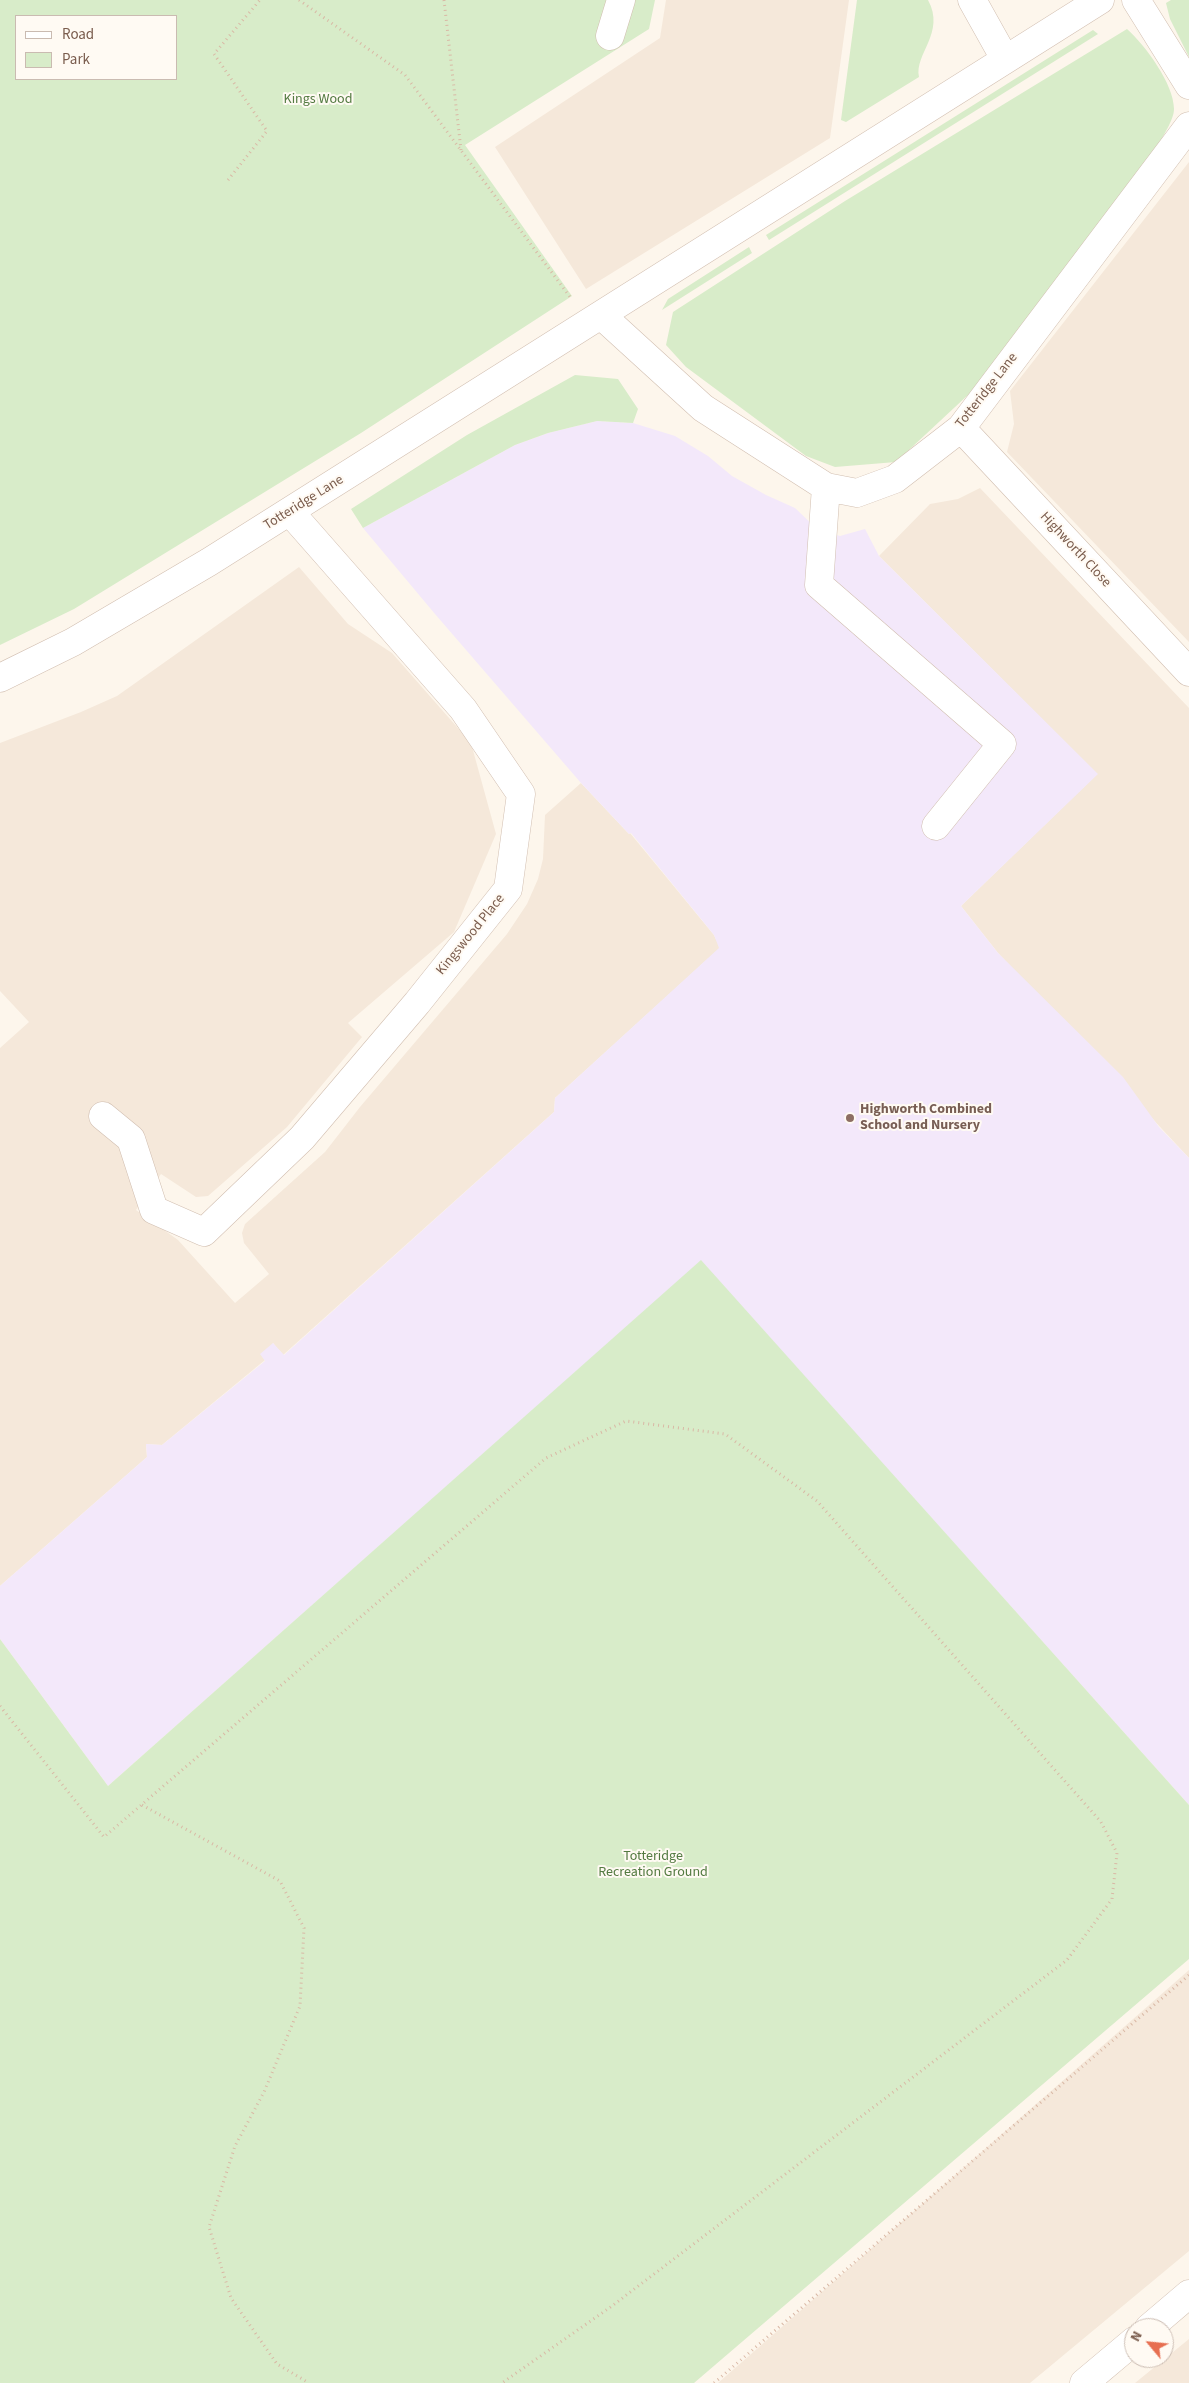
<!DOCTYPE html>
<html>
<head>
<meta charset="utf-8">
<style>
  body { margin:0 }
  #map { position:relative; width:1189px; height:2383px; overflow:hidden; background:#fdf6ec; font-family:"Source Sans 3",sans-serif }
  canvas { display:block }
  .legend { position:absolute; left:15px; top:15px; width:162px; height:65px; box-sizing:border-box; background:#fffaf3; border:1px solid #cabbb1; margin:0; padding:6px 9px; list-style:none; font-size:15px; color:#7a5c4d }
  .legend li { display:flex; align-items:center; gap:10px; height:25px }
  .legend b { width:25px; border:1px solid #cabbb1 }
  .north { position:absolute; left:1124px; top:2318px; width:50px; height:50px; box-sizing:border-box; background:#fffaf3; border:1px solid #cabbb1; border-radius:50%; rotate:298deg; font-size:14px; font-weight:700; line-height:20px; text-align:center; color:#7a5c4d }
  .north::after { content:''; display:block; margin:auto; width:18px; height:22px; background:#e76f51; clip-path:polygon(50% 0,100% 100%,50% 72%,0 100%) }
</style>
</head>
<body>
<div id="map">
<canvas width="1189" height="2383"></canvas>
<ul class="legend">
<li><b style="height:6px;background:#fff"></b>Road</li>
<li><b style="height:14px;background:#d8ecc9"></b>Park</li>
</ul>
<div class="north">N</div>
</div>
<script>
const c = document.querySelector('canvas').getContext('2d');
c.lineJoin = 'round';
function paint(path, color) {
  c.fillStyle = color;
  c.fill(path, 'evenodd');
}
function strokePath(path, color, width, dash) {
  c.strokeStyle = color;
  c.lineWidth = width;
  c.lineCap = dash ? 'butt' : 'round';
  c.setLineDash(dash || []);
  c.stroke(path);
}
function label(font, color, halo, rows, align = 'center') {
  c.font = font + ' "Source Sans 3",sans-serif';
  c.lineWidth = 4;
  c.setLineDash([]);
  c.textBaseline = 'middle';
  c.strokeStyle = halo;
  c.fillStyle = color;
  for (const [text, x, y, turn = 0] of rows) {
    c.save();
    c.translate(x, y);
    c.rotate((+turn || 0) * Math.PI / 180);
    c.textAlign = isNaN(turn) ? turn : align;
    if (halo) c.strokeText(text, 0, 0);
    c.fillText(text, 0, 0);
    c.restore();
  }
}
const residential = new Path2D(`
  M 666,0 L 849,0 L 830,138 L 586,289 L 495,147 L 660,38 Z
  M 1189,162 L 1189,642 L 1007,452 L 1014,424 L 1010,391 Z
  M 980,488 L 1189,708 L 1189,1158 L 998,953 L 961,906 L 1097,774 L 879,556 L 930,504 L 958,499 Z
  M 299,567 L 348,624 L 392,653 L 471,743 L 496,834 L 454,932 L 348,1023 L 362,1037 L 287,1127 L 208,1196 L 196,1197 L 161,1174 L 136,1210 L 178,1240 L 235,1303 L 269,1274 L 244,1243 L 242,1233 L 245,1224 L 325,1152 L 360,1107 L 507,934 L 527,904 L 538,879 L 543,859 L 545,815 L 581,783 L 629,834 L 630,833 L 714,935 L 720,948 L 555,1098 L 554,1112 L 283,1355 L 273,1343 L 265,1360 L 162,1445 L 146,1444 L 147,1457 L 0,1586 L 0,1048 L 29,1022 L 0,991 L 0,743 L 81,712 L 117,696 Z
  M 1189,1970 L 1189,2251 L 1030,2383 L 718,2383 Z
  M 1189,2339 L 1189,2383 L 1135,2383 Z`);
const education = new Path2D(`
  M 597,421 L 633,423 L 675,436 L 708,456 L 732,476 L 766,495 L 795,508 L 817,529 L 840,536 L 865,529 L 879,556 L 1098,774 L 961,906 L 998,953 L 1123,1077 L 1159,1127 L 1189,1158 L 1189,1805 L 701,1261 L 108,1786 L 0,1639 L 0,1586 L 147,1457 L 146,1444 L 162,1445 L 265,1361 L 260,1354 L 273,1343 L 284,1355 L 554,1112 L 555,1098 L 719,948 L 714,935 L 631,833 L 629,834 L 581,783 L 435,614 L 363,528 L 515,445 L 548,433 Z`);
const green = new Path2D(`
  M 0,0 L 655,0 L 649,29 L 465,145 L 572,296 L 361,433 L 74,609 L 0,645 ZM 16,16 L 176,16 L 176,79 L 16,79 Z
  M 857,0 L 928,0 C 946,33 914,54 919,77 L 846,122 L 841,120 Z
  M 1171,0 L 1189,0 L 1189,57 L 1170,19 L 1166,3 Z
  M 1127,29 C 1145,45 1174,84 1174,109 C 1174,120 1162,137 1157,148 L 998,367 L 896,462 L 835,467 L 806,456 L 686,367 L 666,345 L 673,312 L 845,201 Z
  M 1093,30 L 1098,34 L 769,240 L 766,235 Z
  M 749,247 L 752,253 L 662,310 L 668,299 Z
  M 575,375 L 618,379 L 638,409 L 633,423 L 597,421 L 548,433 L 515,445 L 363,528 L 351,509 L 467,435 Z
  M 701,1260 L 1189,1805 L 1189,1959 L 694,2383 L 0,2383 L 0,1639 L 108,1786 Z`);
const path = new Path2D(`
  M 299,0 L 405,75 L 570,297
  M 444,0 L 461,150
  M 228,180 L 267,131 L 214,54 L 260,0
  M 0,1706 L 104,1837 L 546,1458 L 626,1421 L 725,1434 L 817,1501 L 1101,1822 L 1117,1853 L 1112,1899 L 1067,1960 L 612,2306 L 502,2383
  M 142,1805 L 280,1881 L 304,1928 L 300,2006 L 264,2092 L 235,2146 L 209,2227 L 231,2298 L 277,2364 L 309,2383
  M 714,2383 L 1189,1975`);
const minor = new Path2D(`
  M 972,0 L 1005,59
  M 1136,0 L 1189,85
  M 610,36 L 621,0
  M 601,315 L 703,408 L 826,487 L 857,493 L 895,479 L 961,428 L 1189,126
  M 961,428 L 1189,672
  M 826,487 L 819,585 L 1002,744 L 936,826
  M 0,678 L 73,642 L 209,562 L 1100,0
  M 103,1116 L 131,1139 L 154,1210 L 204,1232 L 302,1138 L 417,1003 L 508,889 L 521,794 L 463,709 L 290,512
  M 1149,2328 L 1189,2294
  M 1084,2383 L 1134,2341`);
const markers = [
  [850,1118,5,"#8d6e63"]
];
const parkNames = [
  ["Kings Wood",318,100],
  ["Totteridge",653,1857],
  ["Recreation Ground",653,1873]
];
const streetNames = [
  ["Totteridge Lane",987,391,-52],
  ["Totteridge Lane",304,503,-32],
  ["Highworth Close",1075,550,47],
  ["Kingswood Place",471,935,-51]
];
const educationNames = [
  ["Highworth Combined",860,1110],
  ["School and Nursery",860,1126]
];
paint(residential, '#f5e8da');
paint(education, '#f3e8fa');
paint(green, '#d8ecc9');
strokePath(minor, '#d1beb0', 29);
strokePath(path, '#d9b8a5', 3, [1, 4]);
strokePath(minor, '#fff', 28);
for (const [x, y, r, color] of markers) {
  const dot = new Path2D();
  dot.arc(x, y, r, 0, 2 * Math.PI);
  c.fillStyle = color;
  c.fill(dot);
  strokePath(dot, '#fffaf3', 2);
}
label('14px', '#537a41', '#fffaf3', parkNames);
label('14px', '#7a5c4d', '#fffaf3', streetNames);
label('bold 14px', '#785e54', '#fffaf3', educationNames, 'left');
</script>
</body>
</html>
